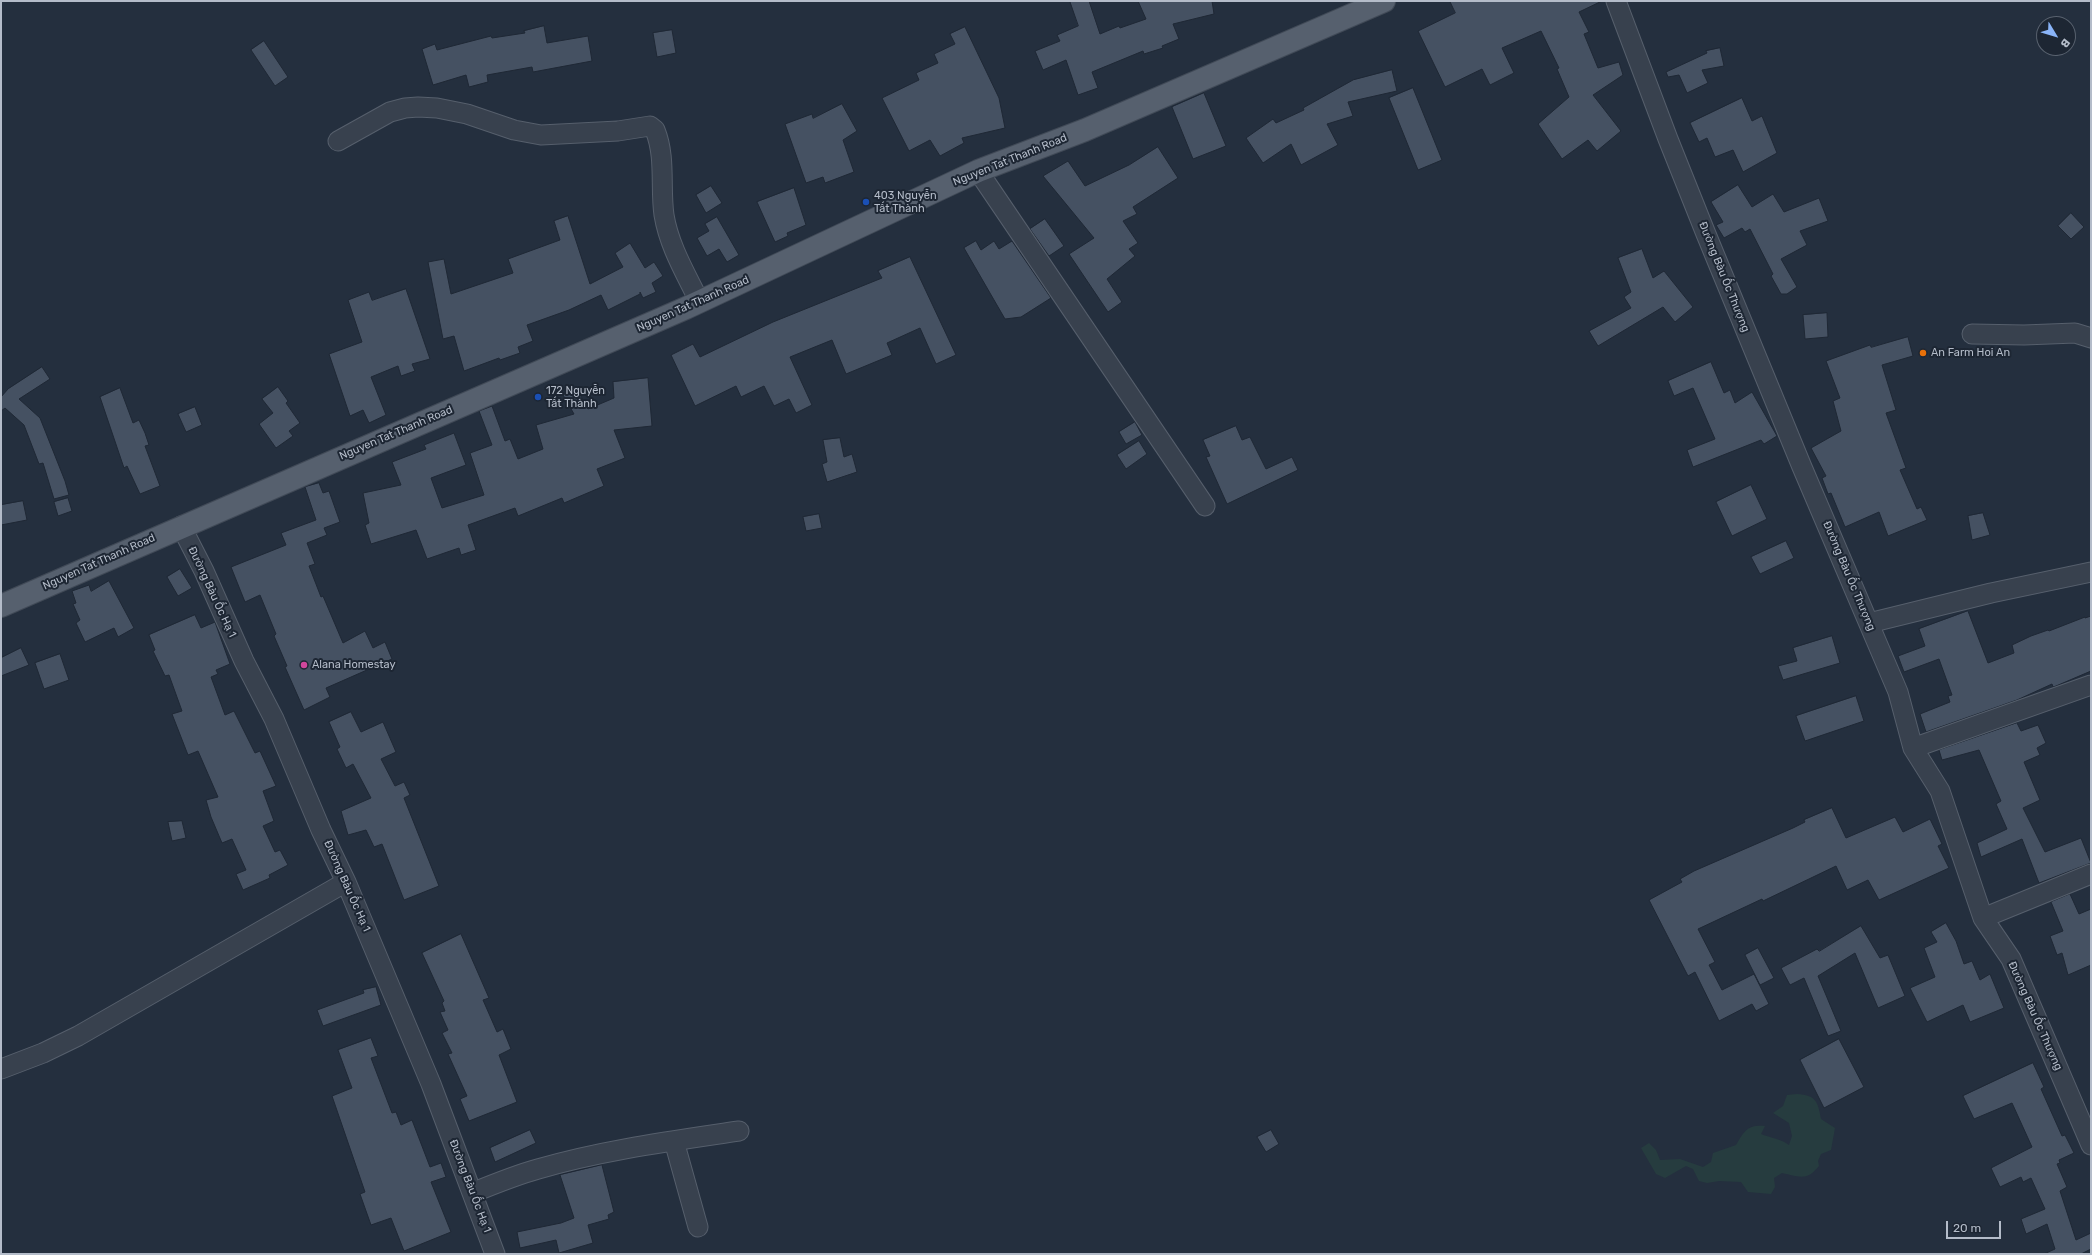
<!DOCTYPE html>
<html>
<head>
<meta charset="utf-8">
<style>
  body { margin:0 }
  #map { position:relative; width:2092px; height:1255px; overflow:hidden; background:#242f3e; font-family:Rubik,sans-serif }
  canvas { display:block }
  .frame { position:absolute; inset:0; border:2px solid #b4bcc9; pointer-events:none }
  .north { position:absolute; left:2036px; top:16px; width:40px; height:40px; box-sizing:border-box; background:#1d2633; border:1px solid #59626f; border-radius:50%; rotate:128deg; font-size:11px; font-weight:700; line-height:16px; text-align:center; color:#b4bcc9 }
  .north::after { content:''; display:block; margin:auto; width:14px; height:18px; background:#8ab4f8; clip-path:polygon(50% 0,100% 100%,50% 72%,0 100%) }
  .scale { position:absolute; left:1946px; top:1221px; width:55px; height:18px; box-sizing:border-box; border:2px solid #b4bcc9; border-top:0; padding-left:5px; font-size:12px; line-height:14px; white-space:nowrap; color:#b4bcc9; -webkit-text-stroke:3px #1d2633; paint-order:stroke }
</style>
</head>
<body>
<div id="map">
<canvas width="2092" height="1255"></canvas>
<div class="frame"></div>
<div class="north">B</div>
<div class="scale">20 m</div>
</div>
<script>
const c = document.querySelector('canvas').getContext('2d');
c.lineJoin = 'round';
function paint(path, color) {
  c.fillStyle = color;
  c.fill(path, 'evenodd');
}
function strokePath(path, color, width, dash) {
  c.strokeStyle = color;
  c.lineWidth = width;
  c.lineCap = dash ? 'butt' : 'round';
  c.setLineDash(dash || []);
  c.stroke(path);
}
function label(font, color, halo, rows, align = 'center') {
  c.font = font + ' Rubik,sans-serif';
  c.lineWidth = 4;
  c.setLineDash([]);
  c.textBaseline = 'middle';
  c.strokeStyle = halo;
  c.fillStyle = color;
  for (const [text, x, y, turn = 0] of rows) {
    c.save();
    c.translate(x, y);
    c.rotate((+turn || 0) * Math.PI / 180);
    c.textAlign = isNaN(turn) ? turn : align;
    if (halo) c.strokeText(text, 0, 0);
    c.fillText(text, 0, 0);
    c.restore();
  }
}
const green = new Path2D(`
  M 1797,1094 C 1816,1095 1818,1102 1821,1119 L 1835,1128 L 1831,1150 L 1821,1154 L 1818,1161 L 1819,1166 C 1807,1181 1800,1177 1782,1173 L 1774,1178 L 1775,1187 L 1771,1194 L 1748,1192 L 1741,1182 L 1719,1181 L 1707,1183 L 1699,1181 L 1693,1169 L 1686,1166 L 1665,1178 L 1656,1174 L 1641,1148 L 1649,1143 L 1656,1150 L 1660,1160 L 1680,1159 L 1703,1167 L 1711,1162 L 1713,1153 L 1736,1145 C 1744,1131 1748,1124 1765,1126 L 1761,1134 C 1771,1138 1781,1139 1789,1145 L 1792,1136 L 1789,1123 L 1773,1113 L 1783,1106 L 1787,1095 Z`);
const building = new Path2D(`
  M 1070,1 L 1089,1 L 1100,34 L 1119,26 L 1120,28 L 1146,19 L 1138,1 L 1212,1 L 1214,14 L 1173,24 L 1179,39 L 1162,46 L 1163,48 L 1144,54 L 1143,51 L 1092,72 L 1098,88 L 1078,95 L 1066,60 L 1043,70 L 1035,51 L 1060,41 L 1057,35 L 1078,26 Z
  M 1450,1 L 1602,1 L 1579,12 L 1589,32 L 1584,34 L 1598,68 L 1619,62 L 1623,75 L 1593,95 L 1621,131 L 1597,151 L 1588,140 L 1562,159 L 1538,124 L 1569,97 L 1557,69 L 1559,68 L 1541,31 L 1502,48 L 1514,73 L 1490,85 L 1482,69 L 1445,87 L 1418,31 L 1455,13 Z
  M 544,26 L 547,43 L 588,36 L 592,61 L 533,72 L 532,67 L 487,75 L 488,82 L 469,87 L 466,75 L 433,85 L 422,49 L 435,44 L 437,50 L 491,36 L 492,38 L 525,33 L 524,31 Z
  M 965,27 L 999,98 L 1005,128 L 962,138 L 964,143 L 940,156 L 930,140 L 909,151 L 882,98 L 919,80 L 916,73 L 938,63 L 934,54 L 955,44 L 950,34 Z
  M 672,30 L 676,53 L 657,57 L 653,33 Z
  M 264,41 L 288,77 L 275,86 L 251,50 Z
  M 1720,48 L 1724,66 L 1702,70 L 1708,83 L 1687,93 L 1679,75 L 1668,77 L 1666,72 L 1707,53 L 1706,51 Z
  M 1392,70 L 1397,91 L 1348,102 L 1353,116 L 1327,124 L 1338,145 L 1301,165 L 1291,144 L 1263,163 L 1246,138 L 1273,119 L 1276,123 L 1304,110 L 1303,108 L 1353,80 Z
  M 1413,88 L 1442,160 L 1418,170 L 1389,98 Z
  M 1204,93 L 1226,146 L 1193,159 L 1172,107 Z
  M 1742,98 L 1752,121 L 1762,116 L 1777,153 L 1743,172 L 1733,150 L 1715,157 L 1707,138 L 1699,142 L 1690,123 Z
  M 842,104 L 857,131 L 843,140 L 854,172 L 825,183 L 823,177 L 806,183 L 785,124 L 812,114 L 813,118 Z
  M 1158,147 L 1178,178 L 1133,207 L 1137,214 L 1123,221 L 1138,243 L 1129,249 L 1135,256 L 1107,279 L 1122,302 L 1108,312 L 1069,254 L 1094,238 L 1043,176 L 1068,161 L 1085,186 L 1129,165 Z
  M 1738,185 L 1752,207 L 1773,194 L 1784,212 L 1819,198 L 1828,221 L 1800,231 L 1807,245 L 1781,259 L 1797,287 L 1787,294 L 1781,294 L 1771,276 L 1773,274 L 1750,229 L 1745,232 L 1742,228 L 1724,238 L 1716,225 L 1723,222 L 1711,202 Z
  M 711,186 L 722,203 L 706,213 L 696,195 Z
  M 794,188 L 806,225 L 787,233 L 788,236 L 775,242 L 757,202 Z
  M 2071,213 L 2084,227 L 2071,239 L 2058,226 Z
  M 568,216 L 590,284 L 623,267 L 615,253 L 630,243 L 645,268 L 654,262 L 663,276 L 652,283 L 656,292 L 643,298 L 640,292 L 640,294 L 608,310 L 601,295 L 569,310 L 527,325 L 533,341 L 518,347 L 520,353 L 500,360 L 499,358 L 464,371 L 454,336 L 443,339 L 428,262 L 444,259 L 451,294 L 513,273 L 508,259 L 560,240 L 554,221 Z
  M 717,217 L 739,255 L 727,262 L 719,249 L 707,256 L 697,238 L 709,231 L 705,224 Z
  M 1045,219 L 1064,246 L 1049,256 L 1030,229 Z
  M 976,241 L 981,250 L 994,241 L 999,249 L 1012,241 L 1051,298 L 1021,317 L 1005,319 L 964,248 Z
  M 1642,249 L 1653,278 L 1664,271 L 1693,307 L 1675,322 L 1663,307 L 1598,346 L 1589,331 L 1631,308 L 1624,297 L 1631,292 L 1618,258 Z
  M 910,257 L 956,355 L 936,364 L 920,328 L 887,343 L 892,355 L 846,374 L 832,340 L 790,357 L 812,405 L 796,413 L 789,399 L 774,406 L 764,386 L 741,397 L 736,386 L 695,406 L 671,355 L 693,344 L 700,357 L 773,322 L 882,278 L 878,271 Z
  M 406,289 L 430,359 L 412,364 L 415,371 L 401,376 L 398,366 L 371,377 L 386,415 L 369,423 L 363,410 L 350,416 L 329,354 L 362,342 L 348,300 L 369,292 L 372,300 Z
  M 1827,313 L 1828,337 L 1805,339 L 1803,315 Z
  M 1908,337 L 1913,356 L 1882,365 L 1896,410 L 1886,413 L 1906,468 L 1900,470 L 1917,509 L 1921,507 L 1927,520 L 1888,536 L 1879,512 L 1845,527 L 1831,493 L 1828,494 L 1822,478 L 1826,476 L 1811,448 L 1841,431 L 1833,401 L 1840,398 L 1826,361 L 1870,345 L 1871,347 Z
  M 1711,362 L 1724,393 L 1730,390 L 1735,403 L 1752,392 L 1777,436 L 1764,444 L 1761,440 L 1693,467 L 1687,450 L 1715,439 L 1693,388 L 1674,396 L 1668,381 Z
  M 42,367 L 50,379 L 19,399 L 40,418 L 65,481 L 69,495 L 54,499 L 43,463 L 39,464 L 24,425 L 5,408 L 1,411 L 1,397 L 8,389 Z
  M 648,378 L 652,426 L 614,430 L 625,458 L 597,469 L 604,486 L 564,503 L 562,498 L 518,516 L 515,508 L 468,525 L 476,550 L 461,555 L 459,548 L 427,559 L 416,530 L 371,544 L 365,525 L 369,523 L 363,493 L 401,485 L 392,462 L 426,449 L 424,445 L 454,433 L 466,465 L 431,478 L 442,508 L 484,495 L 470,453 L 492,445 L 479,411 L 492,406 L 505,441 L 510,439 L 518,459 L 543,449 L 536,425 L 574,414 L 563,395 L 576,387 L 588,409 L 614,398 L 613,382 Z
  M 278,387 L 288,401 L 286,403 L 300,423 L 289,431 L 293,436 L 276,448 L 259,424 L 273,413 L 262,399 Z
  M 120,388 L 133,423 L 139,420 L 145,433 L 149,445 L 145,446 L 160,486 L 140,494 L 127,466 L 124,468 L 100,397 Z
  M 195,407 L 202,425 L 186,432 L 178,414 Z
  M 1135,422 L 1142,435 L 1126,444 L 1119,432 Z
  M 1236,426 L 1242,440 L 1250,437 L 1266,469 L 1292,457 L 1298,470 L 1227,504 L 1206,457 L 1210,456 L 1203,440 Z
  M 840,438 L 844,457 L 852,454 L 857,472 L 827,482 L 822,464 L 827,462 L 823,440 Z
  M 1139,441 L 1147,454 L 1126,469 L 1117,455 Z
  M 319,483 L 323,493 L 329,491 L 340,522 L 324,528 L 327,535 L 307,543 L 315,564 L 309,566 L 321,597 L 323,596 L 343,643 L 365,631 L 373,648 L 385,642 L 392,659 L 326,688 L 330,697 L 304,710 L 285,667 L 287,666 L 274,636 L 276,634 L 260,595 L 245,602 L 231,567 L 286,545 L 281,533 L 316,520 L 305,487 Z
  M 1751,485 L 1767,519 L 1732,536 L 1716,502 Z
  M 68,498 L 72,511 L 58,516 L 54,502 Z
  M 23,501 L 27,520 L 1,525 L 1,505 Z
  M 1983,513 L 1990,535 L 1972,540 L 1968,516 Z
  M 819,514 L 822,528 L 806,531 L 803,517 Z
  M 1786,541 L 1794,558 L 1760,574 L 1751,557 Z
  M 180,569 L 192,588 L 178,596 L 167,577 Z
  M 109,581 L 134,628 L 118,637 L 114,628 L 85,642 L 76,623 L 80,620 L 73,604 L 76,603 L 72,591 L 89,585 L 91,591 Z
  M 1968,611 L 1988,663 L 2014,653 L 2012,645 L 2031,636 L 2048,630 L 2049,631 L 2085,617 L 2085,618 L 2091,616 L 2091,671 L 2056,686 L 2053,687 L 2052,684 L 2017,700 L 1926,732 L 1920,714 L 1950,702 L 1948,696 L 1952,695 L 1939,659 L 1904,672 L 1898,656 L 1925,646 L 1919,629 Z
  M 195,615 L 201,628 L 215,622 L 230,664 L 216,670 L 218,674 L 211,677 L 225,715 L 234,711 L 255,753 L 260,751 L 276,786 L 263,791 L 274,821 L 263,826 L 275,852 L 280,850 L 288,865 L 269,875 L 270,878 L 243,890 L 236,874 L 246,870 L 232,839 L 222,843 L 211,817 L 206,800 L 218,797 L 198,751 L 188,755 L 172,714 L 182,711 L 169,675 L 165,676 L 153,651 L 155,650 L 149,635 Z
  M 1832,636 L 1840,663 L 1783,680 L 1778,666 L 1797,661 L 1793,648 Z
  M 21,648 L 29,665 L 1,676 L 1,658 Z
  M 60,654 L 69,680 L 44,689 L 35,663 Z
  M 1856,696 L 1864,721 L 1805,741 L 1796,716 Z
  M 351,712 L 361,732 L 383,722 L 396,752 L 381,759 L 395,786 L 404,782 L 410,795 L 404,798 L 439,886 L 404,900 L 382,844 L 374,847 L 366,830 L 348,835 L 341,811 L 371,798 L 353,764 L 346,768 L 337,749 L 340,747 L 329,722 Z
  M 2017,723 L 2021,731 L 2038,725 L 2046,743 L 2037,748 L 2040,755 L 2024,762 L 2040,800 L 2023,808 L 2045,852 L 2081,838 L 2091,863 L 2039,883 L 2022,839 L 1981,857 L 1977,843 L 2007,829 L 1996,804 L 2001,801 L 1979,750 L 1942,760 L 1939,750 Z
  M 1832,808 L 1846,838 L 1895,817 L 1903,832 L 1930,819 L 1942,844 L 1938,846 L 1949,868 L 1879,900 L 1868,880 L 1847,890 L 1836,866 L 1763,901 L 1762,899 L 1698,929 L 1715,962 L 1709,965 L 1722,990 L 1754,974 L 1769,1004 L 1756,1011 L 1752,1004 L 1719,1021 L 1695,972 L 1688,976 L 1649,900 L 1682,882 L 1680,879 L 1694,871 L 1793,828 L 1805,822 L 1804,820 Z
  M 182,821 L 186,838 L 172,841 L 168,822 Z
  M 2070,894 L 2079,914 L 2091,909 L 2091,965 L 2068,975 L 2062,953 L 2057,955 L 2050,936 L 2063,931 L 2051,902 Z
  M 1946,923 L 1956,941 L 1964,964 L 1972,961 L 1980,980 L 1990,974 L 2004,1008 L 1970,1022 L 1963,1005 L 1927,1022 L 1910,988 L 1935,977 L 1924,948 L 1937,942 L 1931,932 Z
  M 1861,926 L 1880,958 L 1888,955 L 1905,996 L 1878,1008 L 1855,953 L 1818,976 L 1841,1031 L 1828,1036 L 1804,978 L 1790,985 L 1781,968 L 1817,949 L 1819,951 Z
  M 461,934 L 489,998 L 483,1000 L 497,1032 L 503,1029 L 511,1049 L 499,1055 L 517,1102 L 469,1121 L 460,1099 L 467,1096 L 448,1054 L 452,1053 L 442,1033 L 448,1030 L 440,1012 L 445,1011 L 442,1003 L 444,1001 L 422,953 Z
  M 1758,948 L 1774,978 L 1760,985 L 1745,955 Z
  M 376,987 L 381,1005 L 323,1026 L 317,1010 L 364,993 L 363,990 Z
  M 371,1038 L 378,1056 L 371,1058 L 392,1113 L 396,1112 L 401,1125 L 412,1120 L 430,1167 L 441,1163 L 446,1177 L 431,1182 L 451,1232 L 404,1251 L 391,1218 L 371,1225 L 360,1194 L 365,1192 L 332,1096 L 352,1088 L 338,1050 Z
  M 1839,1039 L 1864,1087 L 1824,1108 L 1800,1060 Z
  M 2033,1063 L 2044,1087 L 2041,1089 L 2062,1136 L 2065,1135 L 2074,1153 L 2059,1160 L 2060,1163 L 2057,1164 L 2067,1187 L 2060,1191 L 2076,1240 L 2091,1233 L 2091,1249 L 2081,1254 L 2044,1254 L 2055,1249 L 2047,1224 L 2026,1234 L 2021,1219 L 2045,1209 L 2031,1178 L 2023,1182 L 2021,1177 L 2000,1187 L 1991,1168 L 2032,1147 L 2012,1103 L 1974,1119 L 1963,1096 Z
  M 530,1130 L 536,1143 L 495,1162 L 490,1148 Z
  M 1271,1130 L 1279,1144 L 1266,1152 L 1257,1137 Z
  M 602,1165 L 614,1212 L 608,1215 L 609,1219 L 588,1225 L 593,1243 L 559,1253 L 556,1240 L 520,1248 L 517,1232 L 561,1223 L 574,1218 L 560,1175 Z`);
const minor = new Path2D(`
  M 1616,1 L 1668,139 L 1706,234 L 1802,467 L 1898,692 L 1913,748 L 1940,791 L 1983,918 L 2011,959 L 2091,1145
  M 338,141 L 390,112 L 405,108 L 418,107 L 437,108 L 467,114 L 514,130 L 541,135 L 618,131 L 650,126 L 655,130 C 666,157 660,187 664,215 C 669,246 686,274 699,301
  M 978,171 L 1205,506
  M 1972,334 L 2024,335 L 2075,333 L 2091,338
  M 181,526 L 204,571 L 244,661 L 274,719 L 321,830 L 346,882 L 431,1084 L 495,1254
  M 1869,623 L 1991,593 L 2091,572
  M 1913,748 L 2091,685
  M 1983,918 L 2091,874
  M 1,1069 L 43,1053 L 78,1036 L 346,882
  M 674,1141 L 698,1227
  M 472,1193 C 494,1184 516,1175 538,1169 C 603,1150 672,1141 739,1131`);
const major = new Path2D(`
  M 1,606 L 686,308 L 978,171 L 1085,130 L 1384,1`);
const markers = [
  [866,202,4,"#1a4fb4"],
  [1923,353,4,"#e8710a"],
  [538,397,4,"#1a4fb4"],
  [304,665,4,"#d1479c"]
];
const streetNames = [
  ["Nguyen Tat Thanh Road",1010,160,-22],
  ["Đường Bàu Ốc Thượng",1724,277,68],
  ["Nguyen Tat Thanh Road",693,304,-24],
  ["Nguyen Tat Thanh Road",396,433,-23],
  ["Nguyen Tat Thanh Road",99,562,-24],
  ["Đường Bàu Ốc Thượng",1849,576,67],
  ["Đường Bàu Ốc Hạ 1",212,592,65],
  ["Đường Bàu Ốc Hạ 1",347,886,66],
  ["Đường Bàu Ốc Thượng",2035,1016,66],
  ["Đường Bàu Ốc Hạ 1",470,1186,69]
];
const poiNames = [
  ["403 Nguyễn",874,196],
  ["Tất Thành",874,209],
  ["An Farm Hoi An",1931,353],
  ["172 Nguyễn",546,391],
  ["Tất Thành",546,404],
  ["Alana Homestay",312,665]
];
paint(green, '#263c3f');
paint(building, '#455162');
strokePath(building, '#1f2835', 1);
strokePath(minor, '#565f6c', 21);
strokePath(major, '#414a57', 24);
strokePath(minor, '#38414e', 19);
strokePath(major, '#56606e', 22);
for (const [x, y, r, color] of markers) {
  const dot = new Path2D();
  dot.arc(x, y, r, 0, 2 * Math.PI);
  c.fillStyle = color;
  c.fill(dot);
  strokePath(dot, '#1d2633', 1.5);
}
label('11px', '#b4bcc9', '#1d2633', streetNames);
label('11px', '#b4bcc9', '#1d2633', poiNames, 'left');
</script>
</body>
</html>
